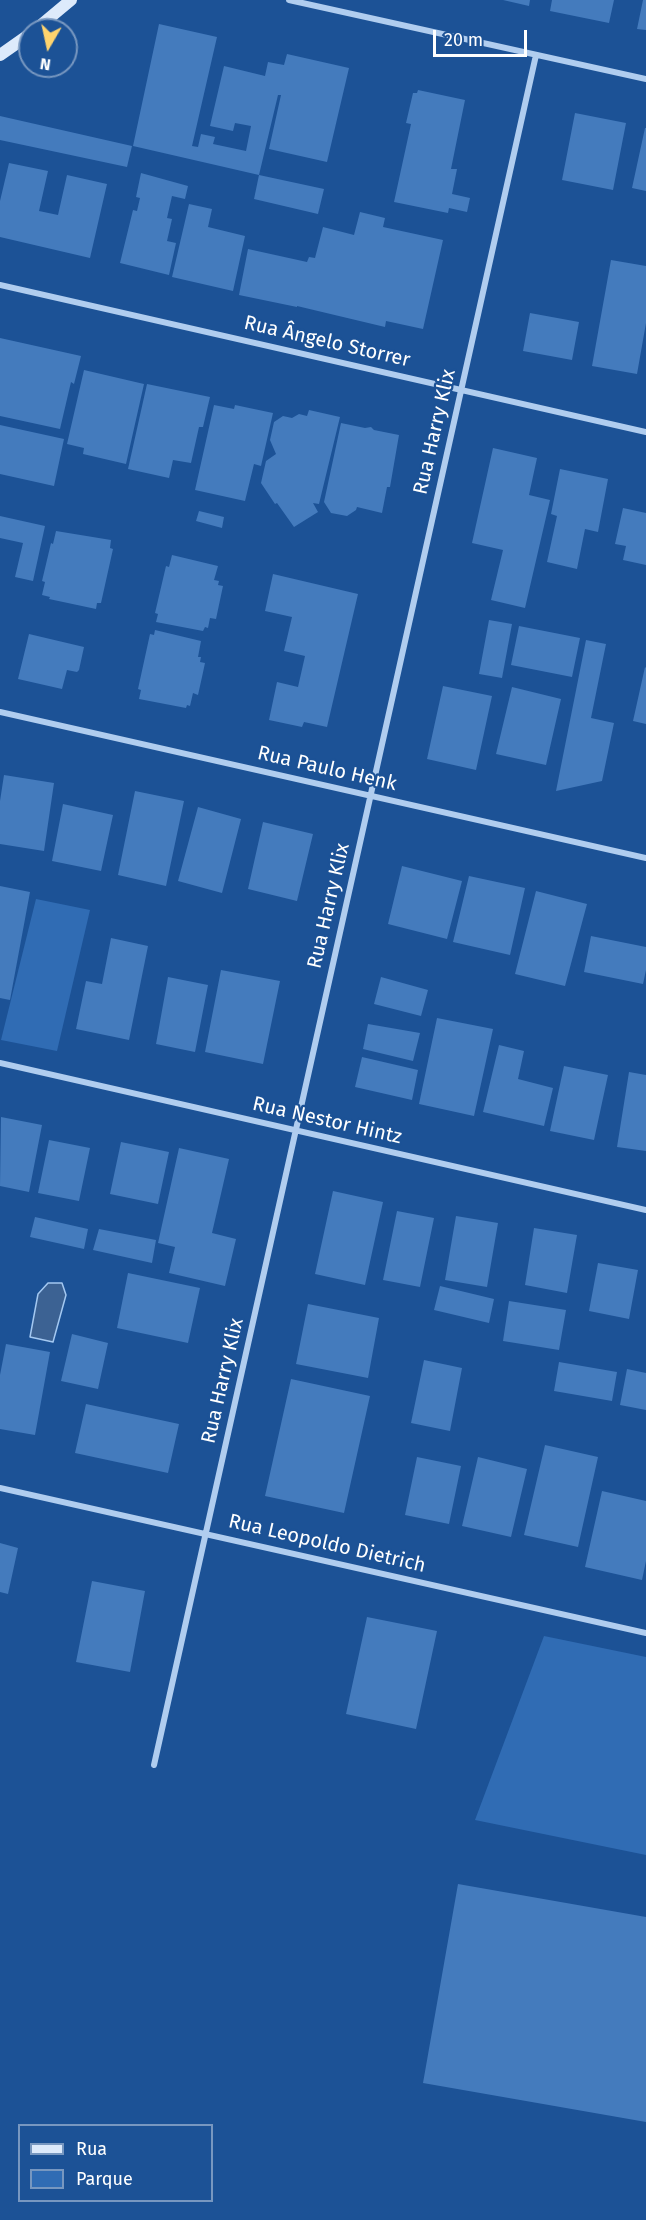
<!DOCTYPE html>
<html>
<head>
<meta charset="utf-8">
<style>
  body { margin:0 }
  #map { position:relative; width:646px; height:2220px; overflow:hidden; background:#1c5296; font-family:"Fira Sans",sans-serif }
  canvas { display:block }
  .legend { position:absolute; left:18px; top:2124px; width:195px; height:78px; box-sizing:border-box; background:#1c5296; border:2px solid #7797c0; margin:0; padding:8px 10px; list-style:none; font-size:18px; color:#fff }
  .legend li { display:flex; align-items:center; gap:12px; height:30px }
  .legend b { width:30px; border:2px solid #7797c0 }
  .north { position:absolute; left:18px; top:18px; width:60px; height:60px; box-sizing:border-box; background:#1c5296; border:2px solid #7797c0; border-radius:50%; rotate:189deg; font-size:16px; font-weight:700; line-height:24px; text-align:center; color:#fff }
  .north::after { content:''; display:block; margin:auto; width:21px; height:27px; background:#ffd46e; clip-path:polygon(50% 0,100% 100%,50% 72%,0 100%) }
  .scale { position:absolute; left:433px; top:30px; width:94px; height:27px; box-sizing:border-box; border:3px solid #fff; border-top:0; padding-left:8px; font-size:18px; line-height:21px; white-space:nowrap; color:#fff; -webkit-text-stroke:4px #1c5296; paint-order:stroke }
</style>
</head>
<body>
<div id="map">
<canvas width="646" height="2220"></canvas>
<ul class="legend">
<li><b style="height:8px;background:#ddeafb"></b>Rua</li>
<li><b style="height:16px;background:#306cb4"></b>Parque</li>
</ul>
<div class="north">N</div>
<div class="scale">20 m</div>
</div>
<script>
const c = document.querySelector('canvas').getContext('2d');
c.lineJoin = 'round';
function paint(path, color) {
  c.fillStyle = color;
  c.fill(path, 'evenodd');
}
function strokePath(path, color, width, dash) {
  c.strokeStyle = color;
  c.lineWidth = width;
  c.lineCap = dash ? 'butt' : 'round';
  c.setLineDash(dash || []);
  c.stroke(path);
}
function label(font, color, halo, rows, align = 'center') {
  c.font = font + ' "Fira Sans",sans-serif';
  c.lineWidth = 4.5;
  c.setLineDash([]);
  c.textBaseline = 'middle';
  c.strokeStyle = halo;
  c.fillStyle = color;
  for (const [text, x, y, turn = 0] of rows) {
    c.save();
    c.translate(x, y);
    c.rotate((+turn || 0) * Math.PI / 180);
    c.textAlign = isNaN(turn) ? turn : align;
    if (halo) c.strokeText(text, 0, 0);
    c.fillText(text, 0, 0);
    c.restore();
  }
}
const green = new Path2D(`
  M 36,899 L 90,910 L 57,1051 L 1,1040 Z
  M 544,1636 L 646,1657 L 646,1855 L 475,1820 Z`);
const water = new Path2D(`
  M 48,1283 L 62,1283 L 66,1295 L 53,1342 L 30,1337 L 38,1294 Z`);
const building = new Path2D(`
  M 503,0 L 530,0 L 529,6 Z
  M 552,0 L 614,0 L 609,23 L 550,11 Z
  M 643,0 L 646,0 L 646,30 L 637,29 Z
  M 159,24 L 217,37 L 192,146 L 198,147 L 201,134 L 215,137 L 213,144 L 246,151 L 251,126 L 235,123 L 233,131 L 210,126 L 224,66 L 265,76 L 268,62 L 284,65 L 287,54 L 349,68 L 327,162 L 269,149 L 281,95 L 278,95 L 259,175 L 133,146 Z
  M 418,90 L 465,100 L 451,169 L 457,169 L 452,194 L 470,198 L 467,212 L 449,208 L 448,213 L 394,202 L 411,124 L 406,123 L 413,93 L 417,93 Z
  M 575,113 L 626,123 L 613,190 L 562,180 Z
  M 0,116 L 132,146 L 127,167 L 0,140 Z
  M 645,128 L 646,128 L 646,191 L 632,188 Z
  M 9,163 L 48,171 L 39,211 L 58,215 L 67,175 L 107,184 L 90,258 L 0,237 L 0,201 Z
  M 141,173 L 188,186 L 185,199 L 172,196 L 167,218 L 172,219 L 167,241 L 176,243 L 169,275 L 120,263 L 133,210 L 137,211 L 140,198 L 136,197 Z
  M 259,175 L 324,189 L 318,214 L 254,199 Z
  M 189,204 L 212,209 L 208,227 L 245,236 L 233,291 L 172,277 Z
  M 360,212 L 385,218 L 383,227 L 443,240 L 423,329 L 386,321 L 385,327 L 297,306 L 297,307 L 239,295 L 248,249 L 307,262 L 309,257 L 315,258 L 323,227 L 354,235 Z
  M 611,260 L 646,266 L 646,323 L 637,374 L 592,366 Z
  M 530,313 L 579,322 L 572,360 L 523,351 Z
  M 0,338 L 81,356 L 74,384 L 71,382 L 60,429 L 0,416 Z
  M 84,370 L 144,384 L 126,464 L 83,454 L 84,448 L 67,444 Z
  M 147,384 L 210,397 L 203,427 L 199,427 L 191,463 L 173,460 L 169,478 L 128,469 Z
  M 214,405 L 234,409 L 235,405 L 273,413 L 261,466 L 254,464 L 245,501 L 195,490 Z
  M 309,410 L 340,417 L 319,504 L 313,503 L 318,512 L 294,527 L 277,503 L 275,504 L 261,483 L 266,461 L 276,454 L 270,440 L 274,422 L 283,416 L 292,418 L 299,414 L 307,416 Z
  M 341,423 L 365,428 L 371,427 L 374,430 L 399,435 L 390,487 L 387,487 L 382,513 L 357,507 L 356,510 L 347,516 L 331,513 L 324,502 Z
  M 0,425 L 64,439 L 54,486 L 0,474 Z
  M 493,448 L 537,458 L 529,495 L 550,500 L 525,608 L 491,600 L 503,550 L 472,543 Z
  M 560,469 L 608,479 L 598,532 L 585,529 L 577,569 L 547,562 L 557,516 L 551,514 Z
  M 623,508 L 646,513 L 646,565 L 623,560 L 626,546 L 615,544 Z
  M 199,511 L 224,517 L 222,528 L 196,521 Z
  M 0,516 L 45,526 L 33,581 L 15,577 L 23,543 L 0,538 Z
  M 56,531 L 111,540 L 110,548 L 113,549 L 101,603 L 97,603 L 96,609 L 49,599 L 50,597 L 42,595 L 45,582 L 42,581 L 51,543 L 53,544 Z
  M 172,555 L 218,566 L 214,580 L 219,581 L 218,585 L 223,586 L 216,619 L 210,618 L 208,628 L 205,627 L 203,631 L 156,622 L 158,614 L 155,613 L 166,566 L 169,567 Z
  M 273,574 L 358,594 L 327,727 L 304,722 L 302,727 L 269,720 L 277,682 L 298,687 L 305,656 L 284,651 L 292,617 L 265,611 Z
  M 489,620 L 512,624 L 502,678 L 479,674 Z
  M 519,626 L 580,638 L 572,677 L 511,665 Z
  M 155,630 L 201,641 L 198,657 L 201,657 L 200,662 L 205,663 L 202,677 L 198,695 L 193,693 L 190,706 L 187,705 L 186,708 L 139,699 L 141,690 L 138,689 L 150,634 L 154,635 Z
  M 29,634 L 84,647 L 79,670 L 77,672 L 67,670 L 62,689 L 18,679 Z
  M 586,640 L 606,644 L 591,718 L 614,723 L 602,781 L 556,791 Z
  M 645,667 L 646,668 L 646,724 L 633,721 Z
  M 443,686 L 492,696 L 476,770 L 427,759 Z
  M 512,687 L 561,699 L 546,765 L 496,754 Z
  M 4,775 L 54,783 L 44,851 L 0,844 L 0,801 Z
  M 135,791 L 184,801 L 166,886 L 118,875 Z
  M 63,804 L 113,815 L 101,871 L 52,861 Z
  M 198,807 L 241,819 L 222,893 L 178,881 Z
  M 263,822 L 313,834 L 297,901 L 248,889 Z
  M 402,866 L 462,881 L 447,939 L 388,924 Z
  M 469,876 L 525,888 L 510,955 L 453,942 Z
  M 0,886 L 30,892 L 10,1000 L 0,998 Z
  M 536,891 L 587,904 L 565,986 L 515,974 Z
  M 591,936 L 646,947 L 646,970 L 643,984 L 584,972 Z
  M 111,938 L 148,946 L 129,1040 L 76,1029 L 86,981 L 102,984 Z
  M 221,970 L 280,981 L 263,1064 L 205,1052 Z
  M 168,977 L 208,985 L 195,1052 L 156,1044 Z
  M 381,977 L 428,990 L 421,1016 L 374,1004 Z
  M 437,1018 L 493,1029 L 474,1116 L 419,1104 Z
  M 368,1024 L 420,1033 L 413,1061 L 363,1049 Z
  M 499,1045 L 524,1051 L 518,1079 L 553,1088 L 544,1126 L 483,1112 Z
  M 362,1057 L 418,1070 L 412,1100 L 355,1087 Z
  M 564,1066 L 608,1075 L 594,1140 L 550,1131 Z
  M 629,1072 L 646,1075 L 646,1151 L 617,1147 Z
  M 1,1117 L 42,1125 L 29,1192 L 0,1186 Z
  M 49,1140 L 90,1148 L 79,1201 L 38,1193 Z
  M 121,1142 L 169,1152 L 158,1204 L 110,1194 Z
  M 179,1148 L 229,1159 L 212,1233 L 236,1239 L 225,1286 L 169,1273 L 175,1247 L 158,1243 Z
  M 333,1191 L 383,1202 L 365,1285 L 315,1274 Z
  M 397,1211 L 434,1218 L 420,1287 L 383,1280 Z
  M 456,1216 L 498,1223 L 487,1287 L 445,1280 Z
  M 35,1217 L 88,1229 L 84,1249 L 30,1237 Z
  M 534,1228 L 577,1235 L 567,1293 L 525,1285 Z
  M 99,1229 L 156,1240 L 152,1263 L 93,1250 Z
  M 598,1263 L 638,1270 L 629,1319 L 589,1311 Z
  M 128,1273 L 200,1288 L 188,1343 L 117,1328 Z
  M 440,1286 L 494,1299 L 489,1323 L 434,1310 Z
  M 509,1301 L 566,1310 L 559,1350 L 503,1341 Z
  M 308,1304 L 379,1318 L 368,1378 L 296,1364 Z
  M 72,1334 L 108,1343 L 98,1389 L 61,1381 Z
  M 6,1344 L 50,1352 L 35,1435 L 0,1429 L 0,1375 Z
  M 424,1360 L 462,1368 L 450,1431 L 411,1423 Z
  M 559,1362 L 617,1372 L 612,1401 L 554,1391 Z
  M 627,1369 L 646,1373 L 646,1410 L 620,1405 Z
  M 291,1379 L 370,1396 L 344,1513 L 265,1496 Z
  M 86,1404 L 179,1424 L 168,1473 L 75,1453 Z
  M 545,1445 L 598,1457 L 578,1547 L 524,1535 Z
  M 417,1457 L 461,1466 L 449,1524 L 405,1515 Z
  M 478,1457 L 527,1469 L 511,1537 L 462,1526 Z
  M 602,1491 L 646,1501 L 646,1561 L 642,1580 L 585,1567 Z
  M 0,1543 L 18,1548 L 8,1594 L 0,1592 Z
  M 92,1581 L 145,1591 L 130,1672 L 76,1662 Z
  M 367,1617 L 437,1631 L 416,1729 L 346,1714 Z
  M 458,1884 L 646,1917 L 646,2122 L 423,2083 Z`);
const street = new Path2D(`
  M 289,0 L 646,79
  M 0,285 L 646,432
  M 0,712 L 646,858
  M 0,1063 L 646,1210
  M 0,1488 L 646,1633
  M 154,1765 L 536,55`);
const secondary = new Path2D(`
  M 35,30 L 71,0
  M 0,55 L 30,34`);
const streetNames = [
  ["Rua Ângelo Storrer",327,342,13],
  ["Rua Harry Klix",435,432,-77],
  ["Rua Paulo Henk",327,769,13],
  ["Rua Harry Klix",329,906,-77],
  ["Rua Nestor Hintz",327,1121,13],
  ["Rua Harry Klix",223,1381,-77],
  ["Rua Leopoldo Dietrich",327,1544,13]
];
paint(green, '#306cb4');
paint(water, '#3c6293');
strokePath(water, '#a3c8f1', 1.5);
paint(building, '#447bbd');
strokePath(street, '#b0cdef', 6);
strokePath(secondary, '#ddeafb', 12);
label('20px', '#fff', '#1c5296', streetNames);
</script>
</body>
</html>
